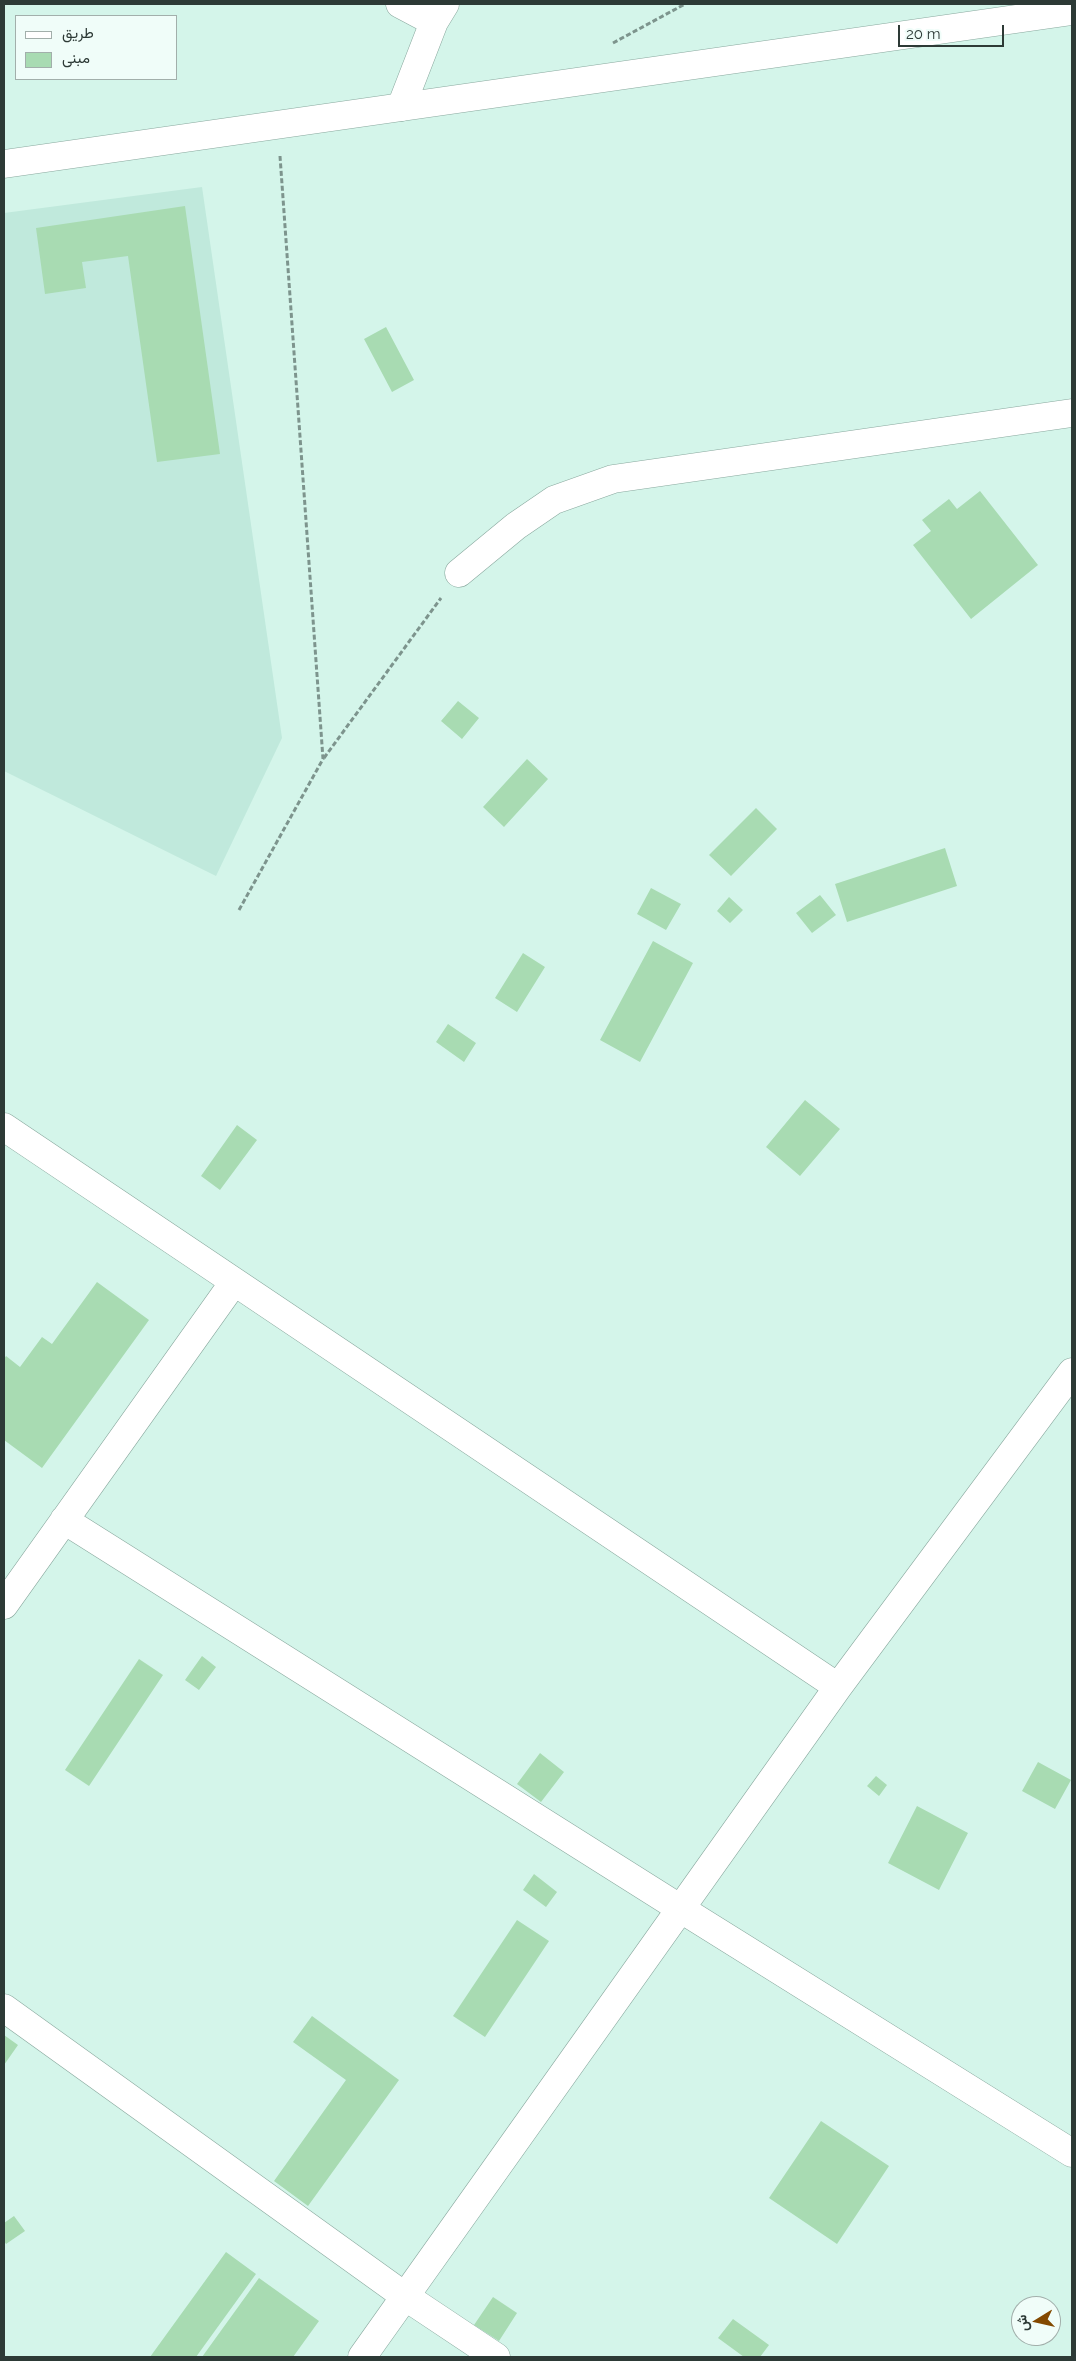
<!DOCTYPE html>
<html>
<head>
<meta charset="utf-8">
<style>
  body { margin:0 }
  #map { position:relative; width:1076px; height:2361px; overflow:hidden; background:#d4f5ea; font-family:Raleway,Vazirmatn,sans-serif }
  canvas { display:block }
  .frame { position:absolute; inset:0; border:5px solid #2d3a36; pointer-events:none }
  .legend { position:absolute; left:15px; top:15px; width:162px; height:65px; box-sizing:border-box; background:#f0fdf9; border:1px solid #a2afab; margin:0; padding:6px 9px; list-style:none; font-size:15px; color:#2d3a36 }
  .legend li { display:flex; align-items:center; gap:10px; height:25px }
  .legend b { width:25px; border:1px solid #a2afab }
  .north { position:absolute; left:1011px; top:2296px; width:50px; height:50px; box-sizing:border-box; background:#f0fdf9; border:1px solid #a2afab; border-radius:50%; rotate:261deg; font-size:14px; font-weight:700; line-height:20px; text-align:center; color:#2d3a36 }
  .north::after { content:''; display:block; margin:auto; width:18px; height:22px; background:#834900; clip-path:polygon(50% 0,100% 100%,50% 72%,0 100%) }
  .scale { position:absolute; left:898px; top:25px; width:106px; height:22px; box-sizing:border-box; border:2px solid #2d3a36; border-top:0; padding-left:6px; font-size:15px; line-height:18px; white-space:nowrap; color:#2d3a36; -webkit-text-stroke:4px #f0fdf9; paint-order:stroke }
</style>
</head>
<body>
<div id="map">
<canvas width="1076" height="2361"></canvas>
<div class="frame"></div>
<ul class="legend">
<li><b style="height:6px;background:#fff"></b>طريق</li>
<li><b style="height:14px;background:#a8dbb2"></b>مبنى</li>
</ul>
<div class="north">ش</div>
<div class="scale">20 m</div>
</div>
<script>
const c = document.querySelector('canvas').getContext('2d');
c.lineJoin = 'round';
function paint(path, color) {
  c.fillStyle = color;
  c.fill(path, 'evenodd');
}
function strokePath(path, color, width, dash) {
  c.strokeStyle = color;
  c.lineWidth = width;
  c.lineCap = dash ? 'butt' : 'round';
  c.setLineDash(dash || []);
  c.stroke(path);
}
const built = new Path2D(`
  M 202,187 L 282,738 L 216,876 L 4,771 L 4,213 Z`);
const building = new Path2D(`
  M 185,206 L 220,454 L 157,462 L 128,256 L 82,262 L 86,288 L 45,294 L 36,228 Z
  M 386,327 L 414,380 L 392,392 L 364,339 Z
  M 980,491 L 1038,565 L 971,619 L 913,545 L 931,531 L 922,520 L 949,499 L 957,509 Z
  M 458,701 L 479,718 L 462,739 L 441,721 Z
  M 527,759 L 548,779 L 504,827 L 483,807 Z
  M 756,808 L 777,829 L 731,876 L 709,855 Z
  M 945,848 L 957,886 L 847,922 L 835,884 Z
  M 651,888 L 681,904 L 666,930 L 637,914 Z
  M 820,895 L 836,915 L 812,933 L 796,913 Z
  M 729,897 L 743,910 L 730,923 L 717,911 Z
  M 653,941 L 693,963 L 640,1062 L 600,1040 Z
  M 523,953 L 545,967 L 517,1012 L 495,998 Z
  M 448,1024 L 476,1043 L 464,1062 L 436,1042 Z
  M 805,1100 L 840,1129 L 800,1176 L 766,1147 Z
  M 237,1125 L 257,1140 L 220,1190 L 201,1176 Z
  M 97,1282 L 149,1320 L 42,1468 L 4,1440 L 4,1359 L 6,1356 L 20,1367 L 42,1337 L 52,1344 Z
  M 202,1656 L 216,1667 L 199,1690 L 185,1680 Z
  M 139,1659 L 163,1675 L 89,1786 L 65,1770 Z
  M 540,1753 L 564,1772 L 541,1802 L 517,1784 Z
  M 1038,1762 L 1071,1780 L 1055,1809 L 1022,1791 Z
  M 876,1776 L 887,1785 L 879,1796 L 867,1786 Z
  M 917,1806 L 968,1833 L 939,1890 L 888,1863 Z
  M 534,1874 L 557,1892 L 546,1907 L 523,1890 Z
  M 517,1920 L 549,1941 L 485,2037 L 453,2016 Z
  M 312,2016 L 399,2080 L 308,2206 L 274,2181 L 346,2080 L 293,2042 Z
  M 4,2035 L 18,2045 L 4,2065 Z
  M 821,2121 L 889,2166 L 837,2244 L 769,2198 Z
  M 14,2216 L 25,2231 L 6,2244 L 4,2241 L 4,2223 Z
  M 226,2252 L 256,2274 L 196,2357 L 150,2357 Z
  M 259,2278 L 319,2321 L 293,2357 L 202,2357 Z
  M 493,2297 L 517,2313 L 499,2341 L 474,2325 Z
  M 733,2319 L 769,2345 L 760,2357 L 744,2357 L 718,2338 Z`);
const path = new Path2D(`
  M 613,43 L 685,4
  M 324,758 L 441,598
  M 239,910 L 323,759 L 280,156`);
const minor = new Path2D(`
  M 400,4 L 434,22
  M 401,107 L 434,22 L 445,4
  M 459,573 L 516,526 L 554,500 L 613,479 L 1072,413
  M 4,1127 L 838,1687
  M 64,1520 L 681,1909 L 1072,2153
  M 4,1605 L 234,1282
  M 4,2008 L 406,2297 L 496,2357
  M 362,2357 L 838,1687 L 1072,1372`);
const tertiary = new Path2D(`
  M 4,164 L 1072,11`);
paint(built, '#c0e9dc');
paint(building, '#a8dbb2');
strokePath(minor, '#89a89e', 29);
strokePath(tertiary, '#89a89e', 29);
strokePath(path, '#7d948d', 3, [5, 2.5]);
strokePath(minor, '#fff', 28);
strokePath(tertiary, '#fff', 28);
</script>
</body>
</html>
